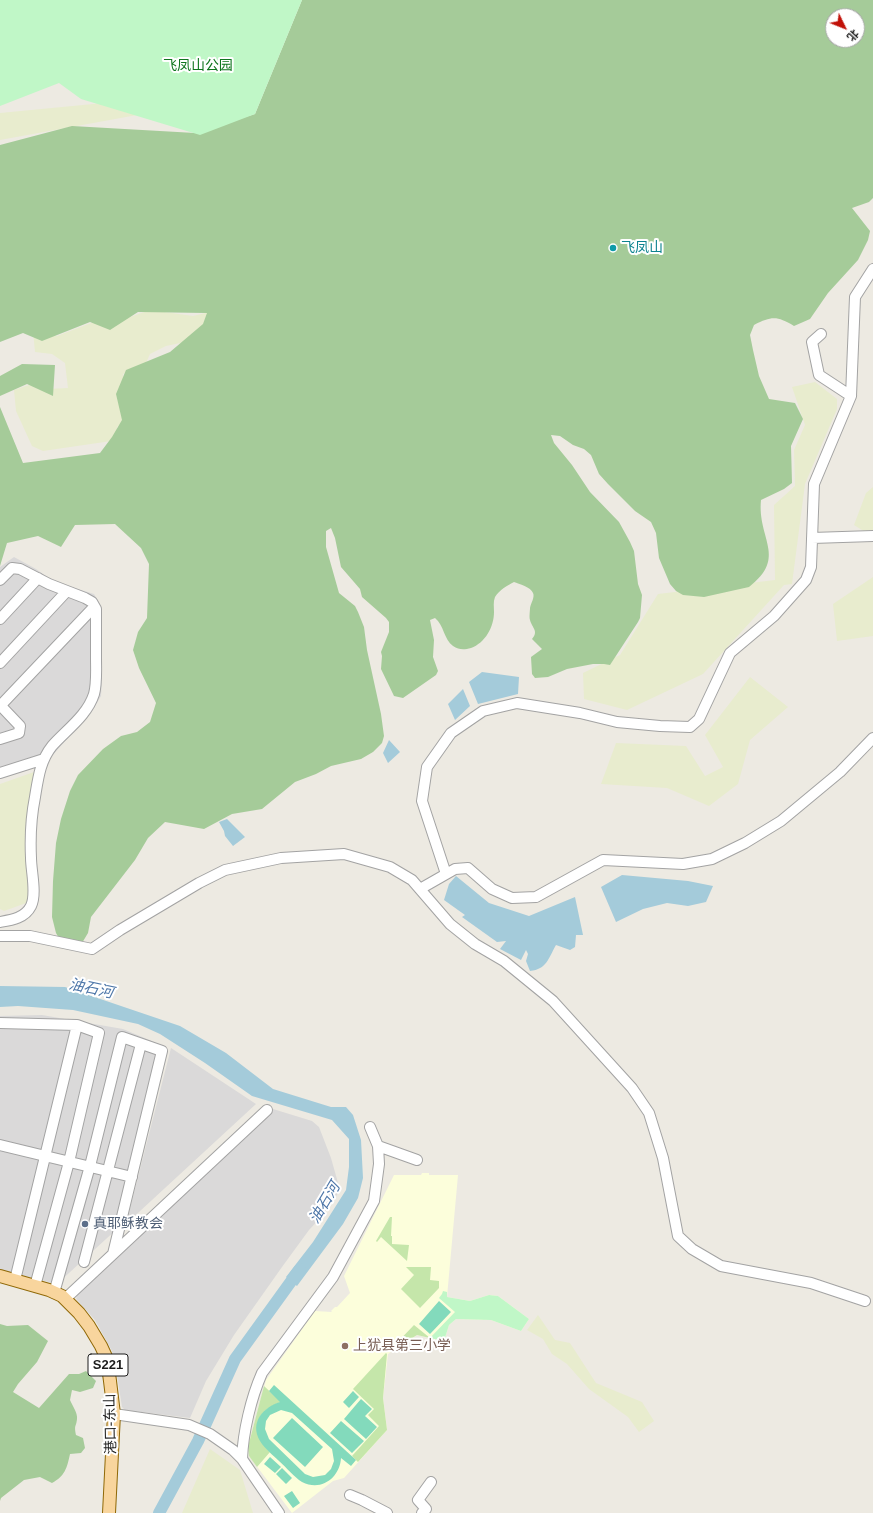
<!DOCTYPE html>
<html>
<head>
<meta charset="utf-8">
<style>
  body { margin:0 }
  #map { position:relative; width:873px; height:1513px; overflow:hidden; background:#edeae2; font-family:Arial,"Noto Sans SC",sans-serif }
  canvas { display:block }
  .north { position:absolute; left:825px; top:8px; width:40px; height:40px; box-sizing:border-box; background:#fff; border:1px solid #a4a4a4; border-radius:50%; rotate:133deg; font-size:11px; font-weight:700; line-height:16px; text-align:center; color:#1c1c1c }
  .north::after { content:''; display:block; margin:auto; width:14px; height:18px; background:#c11108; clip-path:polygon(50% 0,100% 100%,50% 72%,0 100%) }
</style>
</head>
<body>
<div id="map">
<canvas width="873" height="1513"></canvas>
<div class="north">北</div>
</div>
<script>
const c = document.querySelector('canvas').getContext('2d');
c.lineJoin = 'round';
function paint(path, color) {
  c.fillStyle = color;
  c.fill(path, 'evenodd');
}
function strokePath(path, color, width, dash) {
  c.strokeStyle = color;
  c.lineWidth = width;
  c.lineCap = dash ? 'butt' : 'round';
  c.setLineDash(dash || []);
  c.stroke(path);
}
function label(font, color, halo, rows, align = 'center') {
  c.font = font + ' Arial,"Noto Sans SC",sans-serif';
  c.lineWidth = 4;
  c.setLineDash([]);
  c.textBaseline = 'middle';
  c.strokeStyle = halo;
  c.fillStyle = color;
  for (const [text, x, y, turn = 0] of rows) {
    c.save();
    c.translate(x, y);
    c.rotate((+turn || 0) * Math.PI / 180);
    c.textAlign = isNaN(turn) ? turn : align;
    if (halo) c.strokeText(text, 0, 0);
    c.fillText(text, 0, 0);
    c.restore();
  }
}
const residential = new Path2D(`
  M 14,557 L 36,569 L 53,581 L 94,594 L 100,604 L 102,679 L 101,696 L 93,710 L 51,757 L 0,778 L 0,567 Z
  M 42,1015 L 123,1029 L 159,1044 L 118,1228 L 57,1284 L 0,1270 L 0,1016 Z
  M 171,1048 L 256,1104 L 126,1224 Z
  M 273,1109 L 312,1121 L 319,1127 L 331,1158 L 340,1190 L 325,1213 L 309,1230 L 282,1267 L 234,1335 L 206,1381 L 190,1418 L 125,1410 L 122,1407 L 117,1375 L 112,1351 L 95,1320 L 76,1299 L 78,1293 Z`);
const education = new Path2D(`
  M 422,1173 L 429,1173 L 429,1175 L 458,1175 L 447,1297 L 470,1301 L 489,1295 L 498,1296 L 529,1319 L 521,1331 L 491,1320 L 456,1319 L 449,1325 L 444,1341 L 417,1335 L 388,1354 L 383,1398 L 387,1430 L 344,1478 L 333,1481 L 292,1513 L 249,1456 L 248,1447 L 266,1380 L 315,1311 L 332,1312 L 331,1311 L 335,1307 L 337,1307 L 350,1293 L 344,1276 L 394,1175 L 421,1175 Z`);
const farmland = new Path2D(`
  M 145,99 L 159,111 L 0,140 L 0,113 Z
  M 150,310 L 193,316 L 214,311 L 214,336 L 166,346 L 150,354 L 145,365 L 123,374 L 129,408 L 125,422 L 117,427 L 118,440 L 43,451 L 32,446 L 16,411 L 14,390 L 38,382 L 47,389 L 68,388 L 65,363 L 52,354 L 35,352 L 33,331 L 57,336 L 91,323 L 113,323 Z
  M 815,382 L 837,399 L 837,409 L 805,484 L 792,584 L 784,585 L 703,674 L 627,710 L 584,699 L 583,673 L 620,655 L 658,594 L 775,580 L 774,505 L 795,486 L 794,450 L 805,425 L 792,387 Z
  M 873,487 L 873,537 L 854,525 L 866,493 Z
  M 873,577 L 873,636 L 837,641 L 833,604 Z
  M 750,677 L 788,707 L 750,740 L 738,784 L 709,806 L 667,788 L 601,784 L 616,743 L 686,746 L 705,776 L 723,767 L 705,735 Z
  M 34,772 L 29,902 L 4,911 L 0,909 L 0,784 Z
  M 538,1315 L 555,1340 L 570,1343 L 596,1383 L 642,1402 L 654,1421 L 639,1432 L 628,1417 L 589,1389 L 567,1364 L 552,1354 L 543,1339 L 527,1330 Z
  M 210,1449 L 240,1470 L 253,1513 L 182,1513 Z`);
const grass = new Path2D(`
  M 390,1217 L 392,1217 L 391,1236 L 392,1236 L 392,1244 L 409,1245 L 407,1261 L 381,1237 L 377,1242 L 376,1241 Z
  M 406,1267 L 431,1267 L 430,1280 L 439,1281 L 439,1288 L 420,1308 L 401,1289 L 414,1275 Z
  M 414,1325 L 430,1338 L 417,1335 L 393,1350 L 391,1349 Z
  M 386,1353 L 387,1354 L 383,1398 L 387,1430 L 358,1462 L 352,1456 L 379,1426 L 368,1415 L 374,1409 L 353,1389 Z
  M 264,1386 L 281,1402 C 254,1411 249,1432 270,1452 L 257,1467 L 249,1456 L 248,1447 Z`);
const forest = new Path2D(`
  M 302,0 L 873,0 L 873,198 L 869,202 L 852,208 L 870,231 L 868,240 L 858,260 L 828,293 L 810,319 L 794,326 C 777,316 772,316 754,325 L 750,335 L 753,350 L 759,376 L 769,399 L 795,403 L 803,419 L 791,446 L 792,483 L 784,489 L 761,500 C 757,539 788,557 749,587 L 704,597 L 683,595 L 676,591 L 670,584 L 659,558 L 656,533 L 651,522 L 635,511 L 608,484 L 599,474 L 591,455 L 584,449 L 573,445 L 560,436 L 551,435 L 554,443 L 572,465 L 590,492 L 619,522 L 630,542 L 634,551 L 638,584 L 642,595 L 640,618 L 638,622 L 610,665 L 604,664 L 593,664 L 567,669 L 548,677 L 535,678 L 532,674 L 531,657 L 542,649 L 532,639 C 539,631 532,628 530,620 C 529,617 530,611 530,608 C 531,603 535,597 533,593 C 531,587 519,584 514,582 C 508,585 499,590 495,597 C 493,602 494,607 494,612 C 494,627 485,643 471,648 C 464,650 459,650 453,646 C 444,640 444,625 435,618 L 430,620 L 434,640 L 433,657 L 438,671 L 436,675 L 403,698 L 394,696 L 381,669 L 382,656 L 381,652 L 389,632 L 389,622 L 386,618 L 362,597 L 360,589 L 341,567 L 335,538 L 331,528 L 326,531 L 326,547 L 339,593 L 355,606 L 358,612 L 364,627 L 367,650 L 381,714 L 384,736 L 382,743 L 373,752 L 361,759 L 331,766 L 316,774 L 295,782 L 262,809 L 232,814 L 204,829 L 165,822 L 148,838 L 135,860 L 91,917 L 88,933 L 79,948 L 64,947 L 56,933 L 52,917 L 53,881 L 56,843 L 61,819 L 70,791 L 78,775 L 103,749 L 121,736 L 137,732 L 150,722 L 156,703 L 139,668 L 133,650 L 138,632 L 147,618 L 149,564 L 141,548 L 115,524 L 75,525 L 61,547 L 38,536 L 7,543 L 0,566 L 0,407 L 23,463 L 100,453 L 112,437 L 122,420 L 116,394 L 126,370 L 170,352 L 203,324 L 207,313 L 138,312 L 110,330 L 90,322 L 42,341 L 23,333 L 0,342 L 0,145 L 72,126 L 195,133 L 255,114 ZM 833,16 L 857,16 L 857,40 L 833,40 Z
  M 22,364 L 55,365 L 53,396 L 27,384 L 0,396 L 0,376 Z
  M 0,1324 L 7,1326 L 28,1325 L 48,1341 L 37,1362 L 18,1384 L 13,1392 L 39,1408 L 69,1374 L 79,1374 L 86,1371 L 96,1381 L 93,1388 L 80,1392 L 72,1390 L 70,1400 C 72,1405 78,1413 77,1419 C 76,1428 74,1424 76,1435 L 83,1438 L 85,1448 L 81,1453 L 70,1454 C 67,1468 65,1476 52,1483 L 40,1477 L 24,1480 L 1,1498 L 0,1501 Z`);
const park = new Path2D(`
  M 0,0 L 302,0 L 255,114 L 200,135 L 81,99 L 59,83 L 0,106 Z
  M 443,1291 L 447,1292 L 447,1297 L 470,1301 L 489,1295 L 498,1296 L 529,1319 L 521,1331 L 491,1320 L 456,1319 L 449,1325 L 444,1341 L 430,1338 L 455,1312 L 439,1298 L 442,1294 Z`);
const pitch = new Path2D(`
  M 439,1301 L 451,1312 L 430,1334 L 419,1324 Z
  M 274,1385 L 356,1460 L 351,1466 L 341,1458 C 340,1477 322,1492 302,1482 C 294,1477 287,1468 279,1461 C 273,1455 265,1449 260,1441 C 249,1422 264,1407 280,1402 L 269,1391 ZM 281,1410 L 292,1413 L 332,1449 L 334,1461 L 331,1469 L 325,1475 L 313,1477 L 305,1474 L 269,1439 L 265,1429 L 266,1421 L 270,1415 Z
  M 353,1391 L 359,1397 L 349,1408 L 343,1402 Z
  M 361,1399 L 372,1409 L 365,1416 L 377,1427 L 366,1439 L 344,1419 L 355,1406 L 357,1407 L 355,1406 Z
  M 292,1418 L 323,1447 L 305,1467 L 273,1438 Z
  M 341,1421 L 364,1441 L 352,1453 L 330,1433 Z
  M 270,1457 L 281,1467 L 275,1473 L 264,1464 Z
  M 282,1468 L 292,1478 L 286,1484 L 276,1474 Z
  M 292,1491 L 300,1503 L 293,1508 L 284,1496 Z`);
const water = new Path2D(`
  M 482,672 L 519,677 L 518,694 L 478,704 L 469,682 Z
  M 463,689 L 470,706 L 455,720 L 448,704 Z
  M 389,740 L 400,752 L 388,763 L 383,753 Z
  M 227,819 L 245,837 L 233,846 L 225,836 L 224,831 L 219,822 Z
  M 622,875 L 688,881 L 713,886 L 706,902 L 688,906 L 667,903 L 643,909 L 616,922 L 601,887 Z
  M 456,876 L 489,903 L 529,916 L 575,897 L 583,935 L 576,935 L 575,947 L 570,950 L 556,945 C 548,959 547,969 530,971 L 526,961 L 528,954 L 526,950 L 521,960 L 500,949 L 506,941 L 497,942 L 462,917 L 465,915 L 444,900 L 449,884 Z
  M 0,986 L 65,987 L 180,1026 L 226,1053 L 273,1089 L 331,1107 L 346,1107 L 353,1115 L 361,1140 L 363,1178 L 358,1198 L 343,1224 L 297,1286 L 286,1277 L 313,1242 L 346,1190 L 349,1167 L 349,1139 L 332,1120 L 252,1096 L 205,1063 L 160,1034 L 138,1024 L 73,1010 L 18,1006 L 0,1007 Z`);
const river = new Path2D(`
  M 159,1513 L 198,1441 L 235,1359 L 300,1269`);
const minor = new Path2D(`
  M 851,396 L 855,297 L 873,269
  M 812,538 L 873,536
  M 0,580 L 12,568 L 20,569 L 49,584 L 85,598 L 92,602 L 96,609 C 96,626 96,642 96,658 C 96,670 97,683 94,694 C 87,716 66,730 52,746 C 40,761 38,779 35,797 C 31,817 30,837 31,858 C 31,871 37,894 31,906 C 25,918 12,920 0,922
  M 0,619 L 38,578
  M 0,663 L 67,591
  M 0,705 L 20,726 L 19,733 L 0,739
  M 0,706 L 94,607
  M 0,773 L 44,759
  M 446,874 L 422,801 L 427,767 L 451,733 L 483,711 L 517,703 L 580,713 L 617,722 L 660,726 L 690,727 L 699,719 L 730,653 L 774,616 L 806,580 L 811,567 L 814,484 L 851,396 L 819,375 L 812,342 L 821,334
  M 420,889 L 455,869 L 468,868 L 492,889 L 512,898 L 536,897 L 603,860 L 683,864 L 712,859 L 745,843 L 781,821 L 840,772 L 873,738
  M 0,936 L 30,936 L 92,949 L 120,930 L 199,883 L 225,870 L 281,858 L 344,854 L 390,867 L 412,880 L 450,924 L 475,944 L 504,961 L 553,1001 L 632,1088 L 649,1113 L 663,1158 L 678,1236 L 692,1249 L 721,1266 L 811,1283 L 865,1301
  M 0,1023 L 77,1025 L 99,1033 L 69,1162 L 35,1286
  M 0,1145 L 132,1177
  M 378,1146 L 417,1160
  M 84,1262 L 141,1044
  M 15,1280 L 77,1025
  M 54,1293 L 90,1166 L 122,1037 L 162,1051 L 113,1254
  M 65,1299 L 267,1110
  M 114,1414 L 189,1425 L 210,1434 L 233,1450 L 242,1459 L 279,1513
  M 242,1459 C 243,1432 251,1398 262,1373 L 333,1277 L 374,1201 L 379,1164 L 378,1146 L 370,1127
  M 350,1495 L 362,1500 L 387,1513
  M 422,1513 L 426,1509 L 418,1500 L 431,1482`);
const major = new Path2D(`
  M 0,1276 L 49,1290 L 62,1296 L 79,1313 L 89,1326 L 101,1346 L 107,1359 L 110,1381 L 114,1414 L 109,1513`);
const markers = [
  [613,248,4,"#0f9aa8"],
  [85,1224,4,"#5c6f8a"],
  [345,1346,4,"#8d6e63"]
];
const shields = [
  [108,1365,40]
];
const shieldNames = [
  ["S221",108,1365]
];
const parkNames = [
  ["飞凤山公园",198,66]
];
const cultureNames = [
  ["飞凤山",621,248]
];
const serviceNames = [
  ["真耶稣教会",93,1224]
];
const educationNames = [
  ["上犹县第三小学",353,1346]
];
const streetNames = [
  ["港口-东山",111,1424,-91]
];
const waterNames = [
  ["油石河",91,989,12],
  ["油石河",325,1203,-59]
];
paint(residential, '#dad9d9');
paint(education, '#fcfedb');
paint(farmland, '#e8ecce');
paint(grass, '#c5e6aa');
paint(forest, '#a5cb99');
paint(park, '#c0f7c7');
paint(pitch, '#83dabc');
paint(water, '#a4cbda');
strokePath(river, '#a4cbda', 12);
strokePath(minor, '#a3a3a3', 12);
strokePath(major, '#8f6806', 14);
strokePath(minor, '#fff', 10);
strokePath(major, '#f8d59d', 12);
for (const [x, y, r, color] of markers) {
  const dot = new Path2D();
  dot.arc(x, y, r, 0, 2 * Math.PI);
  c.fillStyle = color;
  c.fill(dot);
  strokePath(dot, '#fff', 1.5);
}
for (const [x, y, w] of shields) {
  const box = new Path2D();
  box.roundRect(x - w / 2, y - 11, w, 22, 3);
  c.fillStyle = '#fff';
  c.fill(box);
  strokePath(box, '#1c1c1c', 1);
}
label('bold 13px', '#1c1c1c', null, shieldNames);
label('14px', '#0f751d', '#fff', parkNames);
label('14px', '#0d838f', '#fff', cultureNames, 'left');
label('14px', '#4e5e75', '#fff', serviceNames, 'left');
label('14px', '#785e54', '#fff', educationNames, 'left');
label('14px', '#1c1c1c', '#fff', streetNames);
label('italic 15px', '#4d76a8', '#fff', waterNames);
</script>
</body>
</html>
